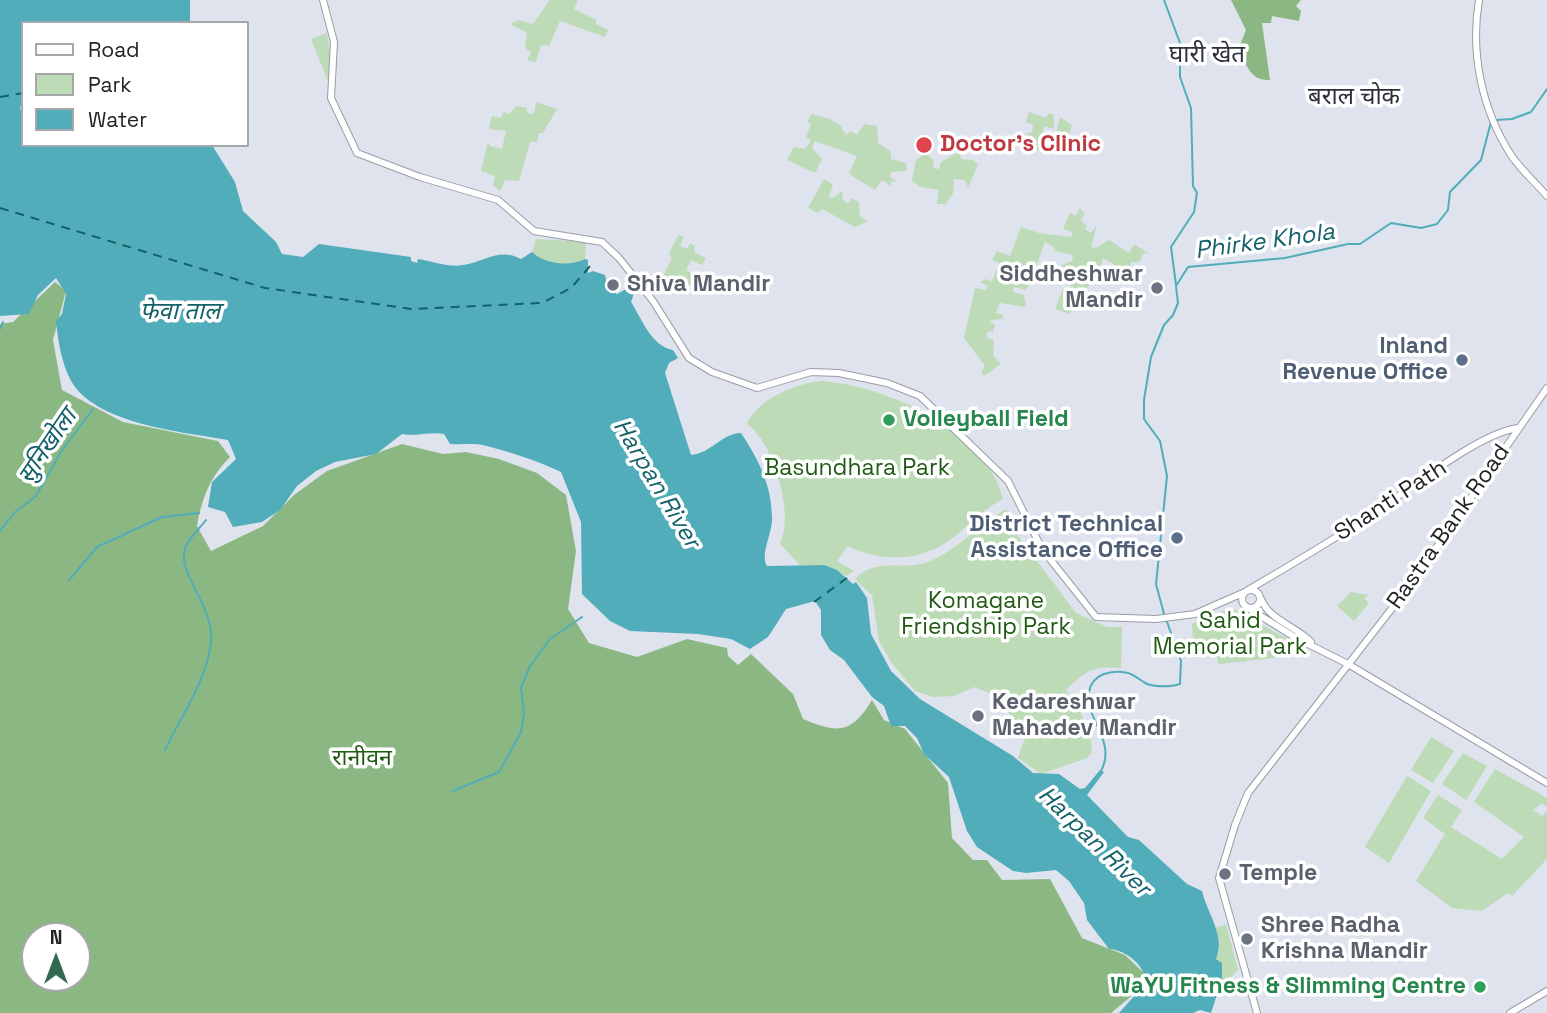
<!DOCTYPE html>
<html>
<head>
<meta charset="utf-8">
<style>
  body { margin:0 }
  #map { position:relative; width:1547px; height:1013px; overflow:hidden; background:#dee3ee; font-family:"Space Grotesk",sans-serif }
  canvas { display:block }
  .legend { position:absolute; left:21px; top:21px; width:228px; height:126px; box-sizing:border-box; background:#fff; border:2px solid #a6a7a9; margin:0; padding:9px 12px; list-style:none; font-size:21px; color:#212327 }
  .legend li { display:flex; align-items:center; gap:14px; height:35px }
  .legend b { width:35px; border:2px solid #a6a7a9 }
  .north { position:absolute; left:21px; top:922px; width:70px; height:70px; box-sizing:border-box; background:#fff; border:2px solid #a6a7a9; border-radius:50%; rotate:0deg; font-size:19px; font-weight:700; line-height:28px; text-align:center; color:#212327 }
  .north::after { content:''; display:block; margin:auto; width:24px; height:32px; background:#33694f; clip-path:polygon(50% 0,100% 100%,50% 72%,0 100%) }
</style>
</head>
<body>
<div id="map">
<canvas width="1547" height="1013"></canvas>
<ul class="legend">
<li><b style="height:9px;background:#fff"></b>Road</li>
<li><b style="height:19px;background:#bcdbb6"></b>Park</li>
<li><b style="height:19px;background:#51adb9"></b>Water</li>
</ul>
<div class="north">N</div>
</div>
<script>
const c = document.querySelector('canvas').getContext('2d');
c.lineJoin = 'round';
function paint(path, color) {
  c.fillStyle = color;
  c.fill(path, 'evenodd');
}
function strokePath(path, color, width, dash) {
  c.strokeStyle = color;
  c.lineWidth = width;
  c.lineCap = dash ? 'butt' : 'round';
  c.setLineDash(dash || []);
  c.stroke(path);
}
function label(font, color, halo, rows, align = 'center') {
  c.font = font + ' "Space Grotesk","Noto Sans Devanagari",sans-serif';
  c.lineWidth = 7;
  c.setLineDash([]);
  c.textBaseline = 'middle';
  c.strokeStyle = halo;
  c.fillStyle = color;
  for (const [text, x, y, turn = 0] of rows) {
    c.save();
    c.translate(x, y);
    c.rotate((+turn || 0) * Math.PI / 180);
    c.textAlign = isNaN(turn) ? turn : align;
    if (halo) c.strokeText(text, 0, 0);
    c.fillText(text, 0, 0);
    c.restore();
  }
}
const green = new Path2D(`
  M 550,0 L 578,0 L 574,9 L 596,20 L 596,24 L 608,30 L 605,37 L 560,21 L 549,46 L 541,45 L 536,62 L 527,60 L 531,53 L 525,47 L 527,33 L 510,24 L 518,20 L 533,24 Z
  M 327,33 L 330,53 L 329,84 L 311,39 Z
  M 536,102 L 557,109 L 543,133 L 539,133 L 537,142 L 530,142 L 519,181 L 505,180 L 500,191 L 493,185 L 495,176 L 481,171 L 488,142 L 490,146 L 502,149 L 506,131 L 489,129 L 492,116 L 501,118 L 503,112 L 509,114 L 516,106 L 527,108 L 527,113 L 534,114 Z
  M 1029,112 L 1046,118 L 1049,113 L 1054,115 L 1054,129 L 1044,126 L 1043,134 L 1056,134 L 1060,117 L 1072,125 L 1064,154 L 1056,154 L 1057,146 L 1054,145 L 1051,151 L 1044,146 L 1042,152 L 1032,147 L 1031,138 L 1026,134 L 1032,132 L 1033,125 L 1026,122 Z
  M 812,114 L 830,119 L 840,125 L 846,135 L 851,131 L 857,135 L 864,124 L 877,126 L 878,143 L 891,152 L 891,159 L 906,163 L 907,171 L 891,172 L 890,177 L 898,182 L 891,181 L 891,186 L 882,180 L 875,190 L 849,174 L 857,156 L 815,141 L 812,148 L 822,159 L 815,173 L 787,160 L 794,147 L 805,149 L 811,140 L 806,137 L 811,124 L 807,122 Z
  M 960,151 L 961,159 L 972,160 L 978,164 L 968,188 L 965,180 L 954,179 L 953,193 L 946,204 L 937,204 L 939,190 L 920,187 L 912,181 L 916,160 L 926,153 L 934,161 L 933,168 L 939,169 L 941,162 Z
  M 824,179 L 833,185 L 829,196 L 832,198 L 843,191 L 842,199 L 848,204 L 852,198 L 859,202 L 860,217 L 868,221 L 855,227 L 822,209 L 818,213 L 808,208 Z
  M 1080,208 L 1085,214 L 1080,220 L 1087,226 L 1085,229 L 1091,233 L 1097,225 L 1091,247 L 1096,248 L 1109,240 L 1129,253 L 1134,244 L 1150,254 L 1144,253 L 1139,262 L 1131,262 L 1130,269 L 1124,267 L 1119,276 L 1113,277 L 1114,264 L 1103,258 L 1098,275 L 1085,270 L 1084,274 L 1093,278 C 1087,292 1075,298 1070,314 L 1055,309 L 1063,288 L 1068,289 L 1077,276 L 1074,273 L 1067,282 L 1063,280 L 1068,268 L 1060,266 L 1072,261 L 1073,255 L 1054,251 L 1055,248 L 1045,242 L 1033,275 L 1024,272 L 1020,279 L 1030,283 L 1026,290 L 1014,287 L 1013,292 L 1024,295 L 1026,307 L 1000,303 L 996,313 L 1003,315 L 1003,319 L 991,320 L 990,323 L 995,324 L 993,332 L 988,331 L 986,337 L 994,340 L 993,356 L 1001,364 L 985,375 L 981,374 L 985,366 L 964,338 L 975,288 L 986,290 L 988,286 L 980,282 L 986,279 L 992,282 L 999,263 L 992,260 L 997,251 L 1010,256 L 1021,227 L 1039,233 L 1071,237 L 1073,232 L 1063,229 L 1070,213 L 1076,216 Z
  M 678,235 L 684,237 L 680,246 L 687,249 L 690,243 L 695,246 L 694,252 L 706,258 L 702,265 L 691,260 L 686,270 L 696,277 L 691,285 L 685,282 L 680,290 L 673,285 L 670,288 L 666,284 L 662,287 L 659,285 L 672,258 L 669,254 Z
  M 536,239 L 586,242 L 585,259 C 569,267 545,264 532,252 Z
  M 822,381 C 887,386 987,431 1003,499 C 981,510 967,528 947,542 C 916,562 880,562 848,546 L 837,561 L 854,571 L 846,576 L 824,565 L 800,565 L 780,544 C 795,516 774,442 747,424 C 757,399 797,383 822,381 Z
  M 1006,509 L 1016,533 L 1076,613 L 1107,627 L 1122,627 L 1121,668 C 1092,666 1087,670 1066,690 C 1080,711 1091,726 1092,752 L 1087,758 L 1041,774 L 1018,758 L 1025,738 L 999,697 L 974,687 L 954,696 L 933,697 L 915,691 L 891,662 L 879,641 L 872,595 L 855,579 C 878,556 901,572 928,562 C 958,550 978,525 1006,509 Z
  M 1351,592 L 1368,595 L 1364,599 L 1369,603 L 1354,621 L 1337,606 Z
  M 1231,608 L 1288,639 L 1274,658 L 1218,664 L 1217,656 L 1194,658 L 1192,624 Z
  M 1431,737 L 1454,751 L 1433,783 L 1411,770 Z
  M 1463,753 L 1487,766 L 1466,800 L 1442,784 Z
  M 1495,769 L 1547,798 L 1547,807 L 1542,803 L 1533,810 L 1542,816 L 1547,811 L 1547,859 L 1512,896 L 1508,893 L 1482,911 L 1452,908 L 1416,881 L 1445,834 L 1423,818 L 1438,795 L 1462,810 L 1451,827 L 1502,859 L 1524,837 L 1474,802 Z
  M 1407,776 L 1431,791 L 1389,863 L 1365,847 Z
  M 1226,924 L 1238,970 L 1223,986 L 1220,984 L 1222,979 L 1216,959 L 1219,951 L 1216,928 Z`);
const forest = new Path2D(`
  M 1231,0 L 1301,0 L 1296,6 L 1301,11 L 1299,21 L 1272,16 L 1271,23 L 1262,23 L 1270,80 C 1249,81 1248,65 1238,50 L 1246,30 Z
  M 55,282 L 66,291 L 53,340 L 62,390 L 123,422 L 218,441 L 230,457 C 210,477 202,498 197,526 L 211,551 L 263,526 L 294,495 L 327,471 L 402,444 L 443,454 L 466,452 L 499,459 L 537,473 L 566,495 L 576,551 L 568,609 L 589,643 L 637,657 L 687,639 L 727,648 L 728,656 L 738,665 L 751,654 L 793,694 L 803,719 C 837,733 851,735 872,700 L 884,720 L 905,729 L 948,783 L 952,838 L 973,860 L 987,860 L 1002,880 L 1050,879 L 1082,938 L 1125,955 L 1145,974 L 1134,994 L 1111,1013 L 0,1013 L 0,324 L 13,322 ZM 35,936 L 77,936 L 77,978 L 35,978 Z`);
const water = new Path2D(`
  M 0,0 L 190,0 L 190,23 L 23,23 L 23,99 L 20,109 L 23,112 L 23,145 L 212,145 L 235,182 L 243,211 L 276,242 L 282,254 L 303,257 L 319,244 L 411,257 L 411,261 L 417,263 L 418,259 C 431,261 450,268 463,265 C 484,262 500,247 521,259 L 532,252 C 545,264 569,267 585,259 L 588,260 L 588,273 L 593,271 L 605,275 L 608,289 L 617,294 L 626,289 L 634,293 L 631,302 C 642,319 651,346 673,350 L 678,358 L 669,363 L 665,373 L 691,455 C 710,454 722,433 741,433 C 759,460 772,486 772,519 C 772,534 760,554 767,566 L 824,565 L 837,570 L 853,584 L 856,582 L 867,598 L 871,634 L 891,671 L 920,699 L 1013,756 L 1033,773 L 1059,774 L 1080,789 L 1085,788 L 1100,770 L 1104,772 L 1087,795 L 1128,837 L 1139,840 L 1187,884 L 1202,891 C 1207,913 1226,936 1216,959 L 1222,963 L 1222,979 L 1211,1013 L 1200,1010 L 1193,1013 L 1119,1013 L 1145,984 C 1147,966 1126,950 1109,949 L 1087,920 L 1084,903 L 1069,881 L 1056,870 L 1026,873 L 1013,871 L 977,847 L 967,831 L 949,777 L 924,754 L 917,738 L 905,726 L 891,726 L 884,706 L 872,697 L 844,660 L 830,650 L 821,635 L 821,610 L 815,601 L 786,609 L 768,637 L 750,649 L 731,639 L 698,634 L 630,631 L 610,621 L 582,594 L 581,522 L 561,472 C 536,460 510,452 483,445 C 473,443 461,445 450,444 L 444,434 C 429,431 417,437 402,434 L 376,454 L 335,462 L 316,471 L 297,486 L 280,510 L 262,522 L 233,527 L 225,512 L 208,507 L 212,482 L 236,459 L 228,440 C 183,432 93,424 70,379 C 61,361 58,340 56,321 L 62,314 L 66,294 L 56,278 L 38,295 L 29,314 L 0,316 Z`);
const stream = new Path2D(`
  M 1164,0 L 1180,43 L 1180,77 L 1191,108 L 1193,186 L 1197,193 L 1194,212 L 1171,247 L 1176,285
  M 1496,120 L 1512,119 L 1531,112 L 1547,89
  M 0,329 L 3,322
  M 0,531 L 14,513 L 36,496 L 62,450 L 93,409
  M 69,580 L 97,547 L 162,517 L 199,513
  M 1164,614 L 1156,584 L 1167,476 L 1160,441 L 1144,419 L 1144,400 L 1151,357 L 1164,325 L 1173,315 L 1178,303 L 1176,286 L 1188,267 L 1285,258 L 1348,244 L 1360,244 L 1391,223 L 1421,228 L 1437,224 L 1448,210 L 1450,192 L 1481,160 L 1491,122
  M 165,750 C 181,716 207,680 211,642 C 215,606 174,571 186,546 C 190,537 200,528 206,520
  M 1101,771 C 1117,741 1085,720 1089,692 C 1092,674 1111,669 1128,673 C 1135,675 1141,681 1147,684 C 1156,687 1171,687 1180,684 L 1181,661 L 1166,619
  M 453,791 L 499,772 L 521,732 L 524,713 L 521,688 L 530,666 L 550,639 L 582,617`);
const ferry = new Path2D(`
  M 0,97 L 23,93
  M 0,208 L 265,288 L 411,309 L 542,303 L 571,288 L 591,265
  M 814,602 L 847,578`);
const major = new Path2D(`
  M 323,0 L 334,42 L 331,98 L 357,153 L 420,177 L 498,200 L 534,231 L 602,242 L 619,258 L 653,301 L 689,358 L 712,372 L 757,388 L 811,372 L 839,373 L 887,383 L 920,396 L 1008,481 L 1042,549 L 1096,617 L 1156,619 L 1195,614 L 1245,592
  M 1479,0 C 1470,53 1482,110 1511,155 C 1521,170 1535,182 1547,196
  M1242 599a9 9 0 1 1 18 0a9 9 0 1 1-18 0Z
  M 1248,590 C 1291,565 1334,539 1376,512 C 1410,489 1479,433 1518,428
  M 1261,599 C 1269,620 1296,626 1311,642
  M 1248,608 L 1296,638 L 1348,664 L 1547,783
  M 1257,1013 L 1219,878 L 1235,825 L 1248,793 L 1411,584 L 1547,388
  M 1510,1013 L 1547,991`);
const markers = [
  [924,145,9,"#e0444e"],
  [613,285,7,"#6b7280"],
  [1157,288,7,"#6b7280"],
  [1462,360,7,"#5c6f8a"],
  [889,420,7,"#2e9e5b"],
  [1177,538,7,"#5c6f8a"],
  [978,716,7,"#6b7280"],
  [1225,874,7,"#6b7280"],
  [1247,939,7,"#6b7280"],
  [1480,987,7,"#2e9e5b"]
];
const healthNames = [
  ["Doctor's Clinic",940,145]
];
const worshipNames = [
  ["Siddheshwar",1143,275,"right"],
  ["Mandir",1143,301,"right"],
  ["Shiva Mandir",627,285],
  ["Kedareshwar",992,703],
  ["Mahadev Mandir",992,729],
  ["Temple",1239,874],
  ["Shree Radha",1261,926],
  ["Krishna Mandir",1261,952]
];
const serviceNames = [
  ["Inland",1448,347],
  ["Revenue Office",1448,373],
  ["District Technical",1163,525],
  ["Assistance Office",1163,551]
];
const leisureNames = [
  ["Volleyball Field",903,420],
  ["WaYU Fitness & Slimming Centre",1466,987,"right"]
];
const parkNames = [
  ["Basundhara Park",857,469],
  ["Komagane",986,602],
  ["Friendship Park",986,628],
  ["Sahid",1230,622],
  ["Memorial Park",1230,648],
  ["रानीवन",362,759]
];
const streetNames = [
  ["Shanti Path",1391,501,-33],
  ["Rastra Bank Road",1449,527,-55]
];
const neighbourhoodNames = [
  ["घारी खेत",1207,55],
  ["बराल चोक",1354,97]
];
const waterNames = [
  ["Phirke Khola",1265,242,-8],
  ["फेवा ताल",180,312],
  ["सुनिखोला",48,447,-56],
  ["Harpan River",656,484,59],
  ["Harpan River",1094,842,44]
];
paint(green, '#bcdbb6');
paint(forest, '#8bb882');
paint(water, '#51adb9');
strokePath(stream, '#51adb9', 2);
strokePath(ferry, '#136169', 2, [9, 7]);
strokePath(major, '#999da7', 8);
strokePath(major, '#fff', 6);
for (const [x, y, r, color] of markers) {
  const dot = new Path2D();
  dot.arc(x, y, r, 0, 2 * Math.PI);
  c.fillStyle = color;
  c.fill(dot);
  strokePath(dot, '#fff', 2.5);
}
label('bold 23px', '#be3a42', '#fff', healthNames, 'left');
label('bold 23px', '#5b616d', '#fff', worshipNames, 'left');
label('bold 23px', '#4e5e75', '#fff', serviceNames, 'right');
label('bold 23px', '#27864d', '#fff', leisureNames, 'left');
label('23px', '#1f5a12', '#fff', parkNames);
label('23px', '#212327', '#fff', streetNames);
label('24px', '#2d3039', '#fff', neighbourhoodNames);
label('italic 24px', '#136169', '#fff', waterNames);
</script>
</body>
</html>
